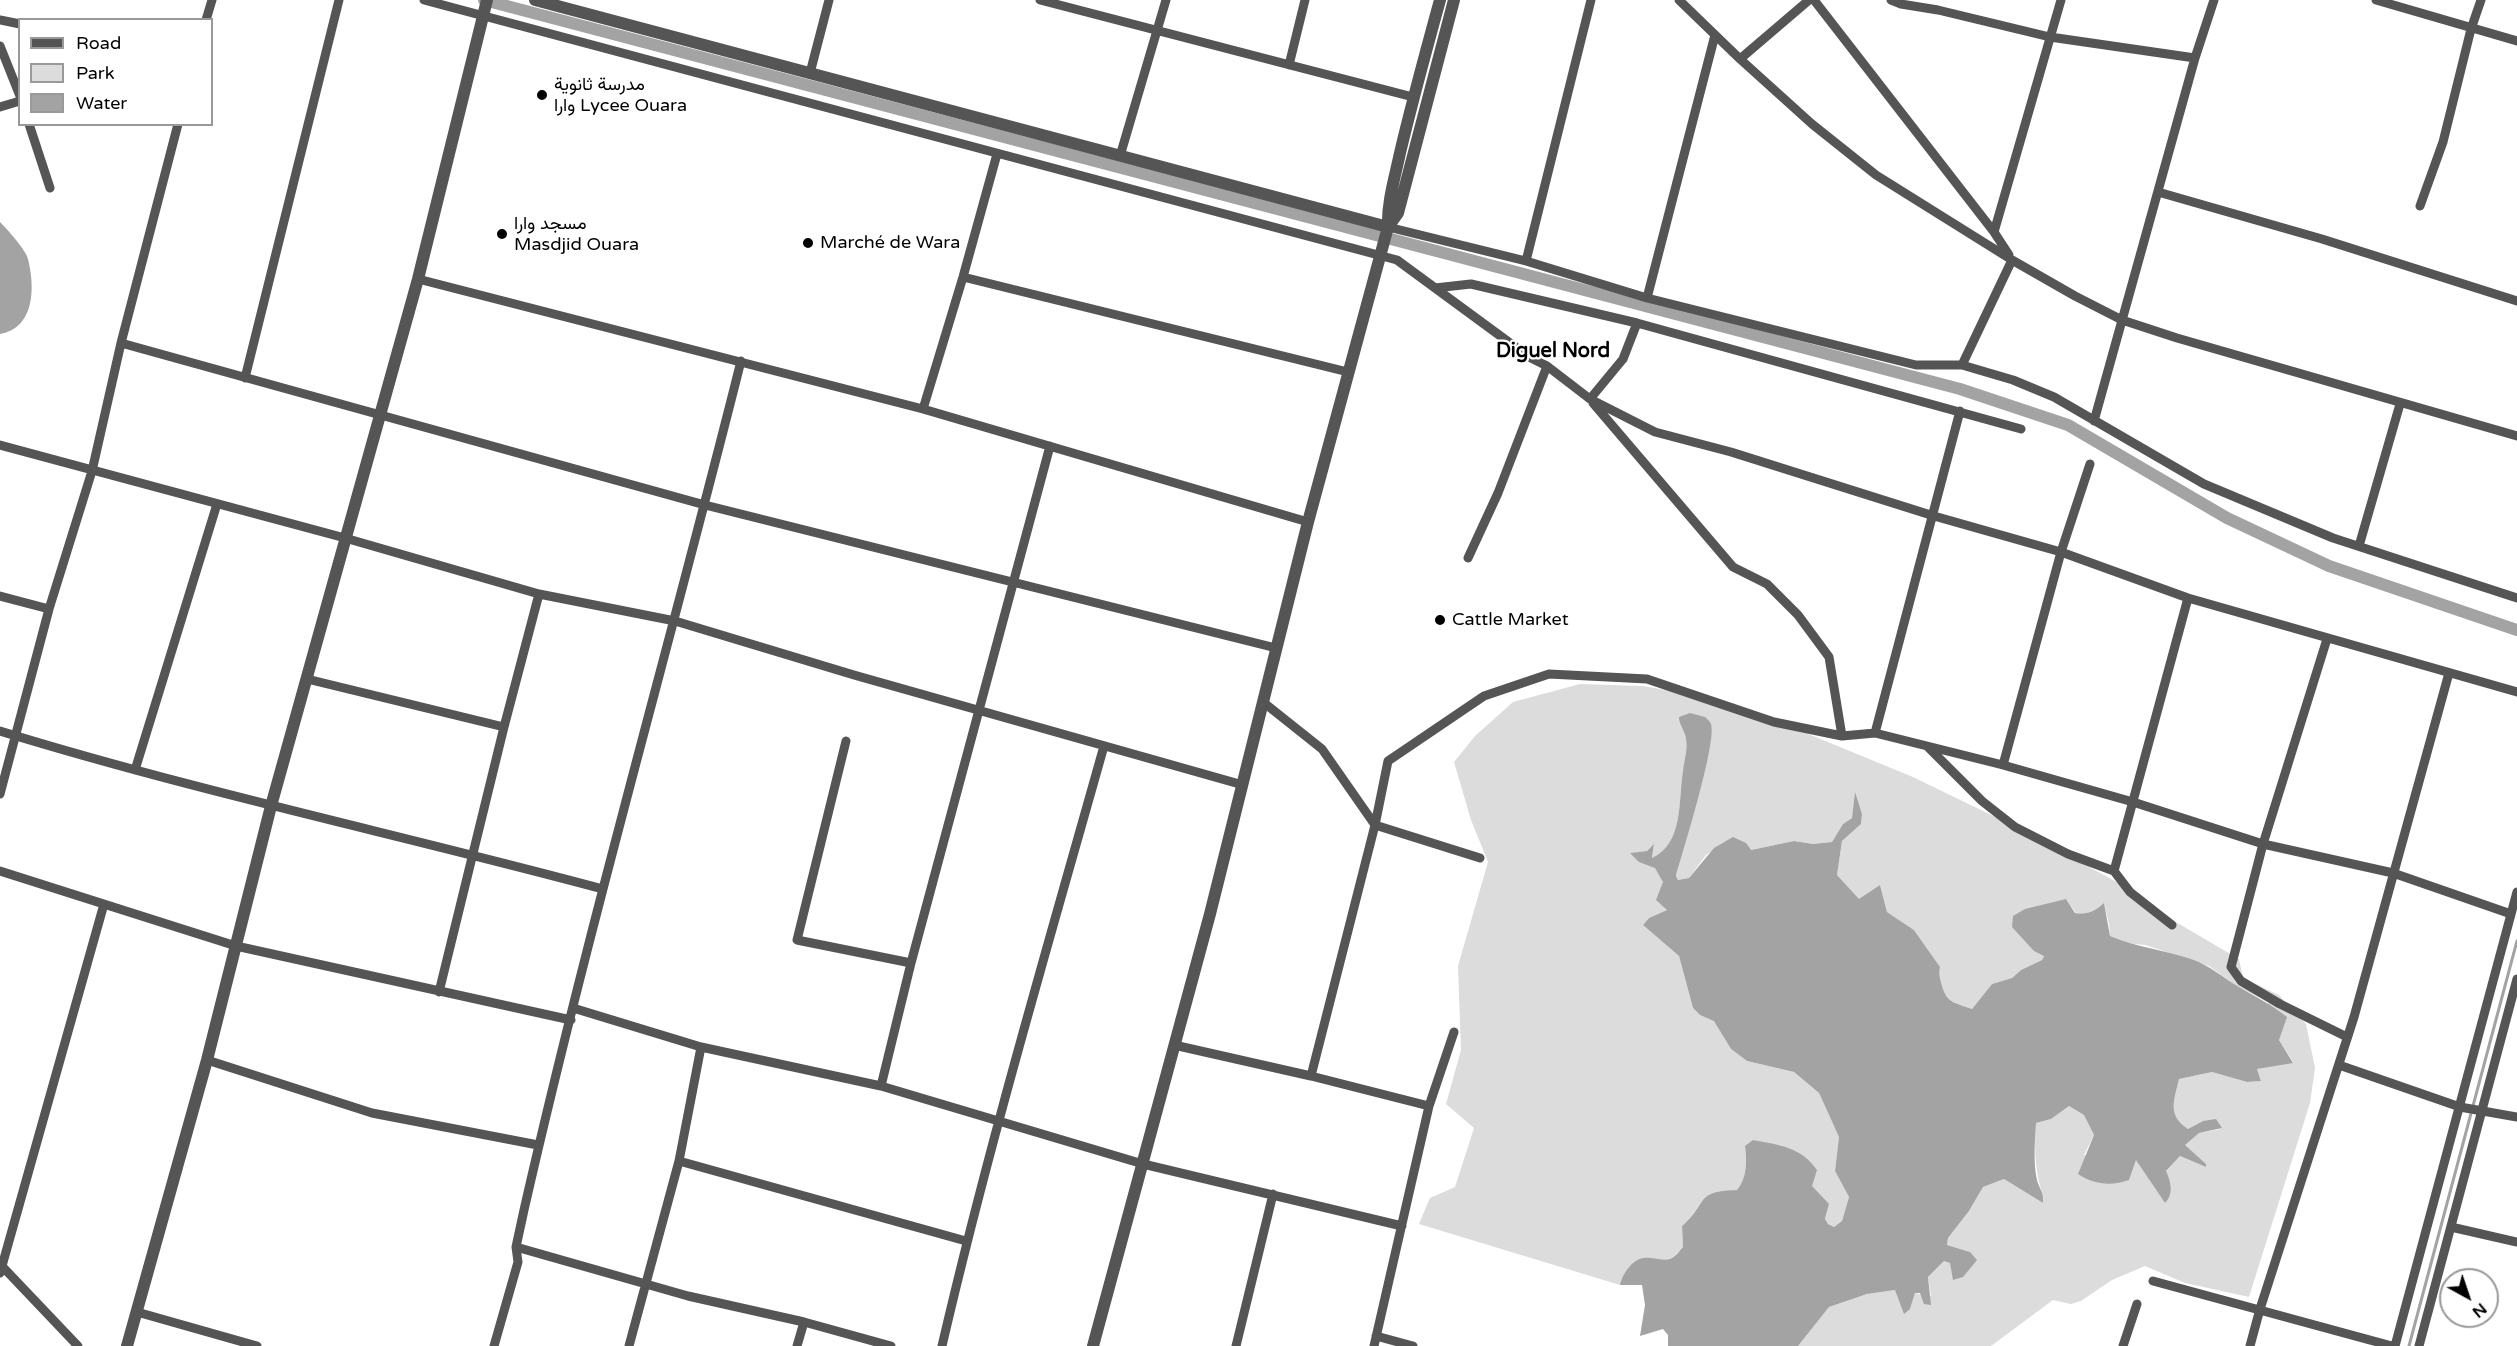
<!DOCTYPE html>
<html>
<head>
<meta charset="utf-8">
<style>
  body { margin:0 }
  #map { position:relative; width:2517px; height:1346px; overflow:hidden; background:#fff; font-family:"Varela Round",sans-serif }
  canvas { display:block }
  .legend { position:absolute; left:18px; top:18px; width:195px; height:108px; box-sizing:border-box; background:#fff; border:2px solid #999; margin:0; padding:8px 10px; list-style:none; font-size:18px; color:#000 }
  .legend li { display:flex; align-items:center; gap:12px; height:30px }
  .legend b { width:30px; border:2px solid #999 }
  .north { position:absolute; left:2439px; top:1268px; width:60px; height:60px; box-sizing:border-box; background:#fff; border:2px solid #999; border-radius:50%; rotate:140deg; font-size:16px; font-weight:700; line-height:24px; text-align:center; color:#000 }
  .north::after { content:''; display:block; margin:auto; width:21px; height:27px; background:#000; clip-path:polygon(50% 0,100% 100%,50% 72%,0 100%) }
</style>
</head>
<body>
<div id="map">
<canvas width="2517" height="1346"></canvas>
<ul class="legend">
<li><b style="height:8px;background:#555"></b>Road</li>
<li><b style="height:16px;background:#dcdcdc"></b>Park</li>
<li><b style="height:16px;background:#a3a3a3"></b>Water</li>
</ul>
<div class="north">N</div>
</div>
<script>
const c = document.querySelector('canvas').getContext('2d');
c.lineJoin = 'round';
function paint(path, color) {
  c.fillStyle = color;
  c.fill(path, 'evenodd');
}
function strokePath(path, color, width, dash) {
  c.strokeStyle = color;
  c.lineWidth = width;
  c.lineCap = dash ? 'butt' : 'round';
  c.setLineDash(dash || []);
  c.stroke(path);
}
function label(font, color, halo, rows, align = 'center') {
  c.font = font + ' "Varela Round",Vazirmatn,sans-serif';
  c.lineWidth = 4.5;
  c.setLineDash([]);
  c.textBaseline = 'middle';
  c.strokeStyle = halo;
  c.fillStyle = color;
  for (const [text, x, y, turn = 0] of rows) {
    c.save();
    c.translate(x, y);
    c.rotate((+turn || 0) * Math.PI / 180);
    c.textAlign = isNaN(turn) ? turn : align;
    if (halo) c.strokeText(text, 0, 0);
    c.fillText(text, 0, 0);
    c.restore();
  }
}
const green = new Path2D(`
  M 1580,684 L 1643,686 L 1710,698 L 1779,722 L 1913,777 L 2024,831 L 2122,885 L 2145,904 L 2239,959 L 2243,978 L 2279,995 L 2306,1024 L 2315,1068 L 2310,1103 L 2249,1297 L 2185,1283 L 2145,1266 L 2112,1280 L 2081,1301 L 2071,1304 L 2053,1300 L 1991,1346 L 1798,1346 L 1829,1307 L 1867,1294 L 1895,1290 L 1910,1309 L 1915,1293 L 1931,1296 L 1928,1277 L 1944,1261 L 1950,1262 L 1954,1280 L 1970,1252 L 1947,1245 L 1948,1238 L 1969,1211 L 1983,1187 L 2004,1179 L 2043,1203 L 2044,1199 C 2035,1174 2034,1149 2036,1123 L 2051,1119 L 2069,1106 L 2084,1115 L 2094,1135 L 2084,1155 L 2129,1180 L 2136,1159 L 2165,1203 L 2166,1171 L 2180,1156 L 2206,1167 L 2206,1164 L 2184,1145 L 2199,1133 L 2221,1129 L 2203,1121 L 2188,1129 C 2167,1115 2174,1101 2179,1079 L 2212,1072 L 2247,1082 L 2261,1081 L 2257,1069 L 2293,1062 L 2279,1040 L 2268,1002 L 2238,987 L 2209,966 L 2145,945 L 2125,943 L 2110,936 L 2109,924 L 2104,903 C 2095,911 2088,915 2076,913 L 2066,899 L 2042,960 L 2021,970 L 2012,978 L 1992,984 L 1972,1009 C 1954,1002 1946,1003 1941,982 C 1939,976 1939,972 1940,967 L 1914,930 L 1887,912 L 1880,885 L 1859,900 L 1837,875 L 1842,841 L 1861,824 L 1862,814 L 1855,794 L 1852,818 L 1843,824 L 1832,842 L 1813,844 L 1794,841 L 1751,850 L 1724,842 L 1706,855 L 1689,878 L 1678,880 L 1676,876 L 1702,781 L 1711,725 L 1680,717 C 1679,726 1685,731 1686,739 C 1688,750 1684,760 1683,771 C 1678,802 1684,843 1652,859 L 1654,845 L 1647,851 L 1631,853 C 1642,865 1647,861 1655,868 C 1666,877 1665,897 1667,910 L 1649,918 L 1643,925 L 1679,956 L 1693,1008 L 1700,1015 L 1714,1020 L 1731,1049 L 1747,1061 L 1794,1072 L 1819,1093 L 1839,1137 L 1835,1171 L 1849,1197 L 1842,1221 L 1834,1227 L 1828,1224 L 1825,1220 L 1829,1204 L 1745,1146 C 1747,1161 1747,1178 1737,1190 C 1693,1191 1708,1203 1682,1226 L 1683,1247 L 1672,1258 L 1654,1261 L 1621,1280 L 1620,1285 L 1419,1224 L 1430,1198 L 1455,1187 L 1474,1128 L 1446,1104 L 1461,1050 L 1458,966 L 1488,862 L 1471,820 L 1454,762 L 1475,736 L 1513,702 Z`);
const water = new Path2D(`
  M 0,222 C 7,229 26,250 28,259 C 35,287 35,328 0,334 Z
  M 1690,713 L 1705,717 C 1707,719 1710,721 1711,724 C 1717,742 1683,851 1676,876 L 1678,880 L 1689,878 L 1714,848 L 1733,837 L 1746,843 L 1751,850 L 1794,841 L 1813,844 L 1832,842 L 1843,824 L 1852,818 L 1855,792 L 1862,814 L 1861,824 L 1842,841 L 1837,875 L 1859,899 L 1880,885 L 1887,912 L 1914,930 L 1940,967 C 1939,972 1939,976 1941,982 C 1946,1003 1953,1002 1972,1009 L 1992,984 L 2012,978 L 2021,970 L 2042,960 L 2044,956 L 2034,951 L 2012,927 L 2013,916 L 2025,909 L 2066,899 L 2075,913 C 2088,915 2095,911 2104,903 L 2110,936 C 2135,947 2165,950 2191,959 C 2211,966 2222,977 2239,987 C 2256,997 2272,1005 2287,1017 L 2279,1040 L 2293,1063 L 2257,1069 L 2261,1081 L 2247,1082 L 2212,1072 L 2179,1079 C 2174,1101 2167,1115 2188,1129 L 2203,1121 L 2216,1119 L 2222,1128 L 2199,1133 L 2185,1145 L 2206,1164 L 2206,1167 L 2180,1156 L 2166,1171 C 2171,1182 2174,1194 2165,1203 L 2136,1160 L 2129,1180 C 2112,1186 2094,1185 2078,1174 L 2094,1135 L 2084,1115 L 2069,1106 L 2051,1119 L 2036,1123 C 2035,1141 2033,1162 2037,1180 C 2039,1188 2045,1195 2043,1203 L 2004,1179 L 1983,1187 L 1969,1211 L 1948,1238 L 1947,1245 L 1970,1252 L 1977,1260 L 1963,1277 L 1953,1280 L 1950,1263 L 1944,1261 L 1928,1277 L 1931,1305 L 1924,1304 L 1920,1293 L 1915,1293 L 1910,1309 L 1904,1314 L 1895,1290 L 1867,1294 L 1829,1307 L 1798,1346 L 1668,1346 L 1668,1335 L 1663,1329 L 1640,1336 L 1645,1305 L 1642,1285 L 1620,1285 C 1622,1275 1632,1259 1644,1258 C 1653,1257 1663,1262 1672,1258 C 1676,1256 1680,1250 1683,1247 L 1682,1226 C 1709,1203 1693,1191 1737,1190 C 1747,1178 1747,1161 1745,1146 L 1753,1140 C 1779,1145 1801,1147 1817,1170 L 1812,1186 L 1829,1204 L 1825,1219 L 1828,1224 L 1834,1227 L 1842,1221 L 1849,1197 L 1835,1171 L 1839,1137 L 1819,1093 L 1794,1072 L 1747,1061 L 1731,1049 L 1714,1021 L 1700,1015 L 1693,1008 L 1679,956 L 1643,925 L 1649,918 L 1667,910 L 1656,900 L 1663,882 L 1655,868 L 1639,862 L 1630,853 L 1647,851 L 1654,844 L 1652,858 C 1684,843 1678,801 1683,771 C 1684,760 1688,750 1686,739 C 1685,731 1679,725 1679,717 Z`);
const stream = new Path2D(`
  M 2409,1346 L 2517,941`);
const canal = new Path2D(`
  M 484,0 L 1960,389 L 2068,425 L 2227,518 L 2329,566 L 2517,630`);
const minor = new Path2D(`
  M 424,0 L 1397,260 L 1529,357 L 1547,366 L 1590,399 L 1655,432 L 1731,452 L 1934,516 L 2061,552 L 2188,598 L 2517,692
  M 1040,0 L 1413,97
  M 1679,0 L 1740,59 L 1812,124 L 1876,175 L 2012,260 L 2075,296 L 2122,320 L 2177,338 L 2517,436
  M 1814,0 L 1994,232 L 2009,255
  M 1891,0 L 1901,4 L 1938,10 L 2050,37 L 2195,58
  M 2376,0 L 2517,41
  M 0,20 L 20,24
  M 206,20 L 212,0
  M 0,46 L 20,96
  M 1740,59 L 1809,0
  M 1289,65 L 1305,0
  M 810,73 L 829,0
  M 0,107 L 20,101
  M 29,124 L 50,188
  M 1120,156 L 1166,0
  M 2158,192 L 2322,239 L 2517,301
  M 2420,206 L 2443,142 L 2471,29 L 2481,0
  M 1388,227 L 1526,261 L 1647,298 L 1916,365 L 1962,365 L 2013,380 L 2054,397 L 2204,484 L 2333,538 L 2517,598
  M 1994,232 L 2061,0
  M 1526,261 L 1591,0
  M 963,277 L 1348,372
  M 418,279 L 923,409 L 1308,522
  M 1435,288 L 1471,284 L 1637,323 L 2021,429
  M 1647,298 L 1715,35
  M 121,343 L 705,505 L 1276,648
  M 1962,365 L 2012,260
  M 245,378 L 339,0
  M 1590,399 L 1623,359 L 1637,323
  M 1593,403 L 1733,567 L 1767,584 L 1798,615 L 1829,657 L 1842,736
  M 923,409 L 963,277 L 997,154
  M 2094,421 L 2195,58 L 2214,0
  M 0,445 L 345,538 L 539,594 L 675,621 L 854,675 L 1243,785
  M 2359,546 L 2400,404
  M 1468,558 L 1498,493 L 1547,366
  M 0,596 L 49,609
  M 2327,639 L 2263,844 L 2231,967 L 2241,981 L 2280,1004 L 2347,1037
  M 307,679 L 504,727
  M 1263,702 L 1322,749 L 1375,825 L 1311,1076
  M 0,731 C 199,792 402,835 603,889
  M 1875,733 L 1960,411
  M 846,741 L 797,940 L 911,963
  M 1928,747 L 1982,801 L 2015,827 L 2068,854 L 2114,871 L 2130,892 L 2172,925
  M 2003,765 L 2061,552 L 2090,464
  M 135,770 L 217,504
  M 0,794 L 49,609 L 92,471 L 121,343 L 178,124
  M 1480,858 L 1375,825 L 1388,761 L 1484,696 L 1549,674 L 1647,679 L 1774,722 L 1842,736 L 1875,733 L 2003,765 L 2133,802 L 2263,844 L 2393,873 L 2511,914
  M 0,871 L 236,946 L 571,1020
  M 2114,871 L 2188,598
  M 439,992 L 504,727 L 539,594
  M 573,1008 L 701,1047 L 881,1086 L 1143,1164 L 1402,1226
  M 1174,1045 L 1311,1076 L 1429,1106 L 1374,1346
  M 207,1060 L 372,1113 L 538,1145
  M 2339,1065 L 2460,1107 L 2517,1117
  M 881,1086 L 911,963 L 1050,446
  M 1429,1106 L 1454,1032
  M 679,1161 L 966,1241
  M 2451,1227 L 2517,1242
  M 516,1247 L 688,1296 L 804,1322 L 891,1346
  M 0,1264 L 78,1346
  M 0,1273 L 104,904
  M 2153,1281 L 2392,1346
  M 137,1312 L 257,1346
  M 1376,1336 L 1413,1346
  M 494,1346 L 518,1262 L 516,1247 L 524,1210 C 589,925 670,644 741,361
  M 629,1346 L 679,1161 L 701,1047
  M 797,1346 L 804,1322
  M 942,1346 C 989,1144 1048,945 1104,746
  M 1236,1346 L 1273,1194
  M 2123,1346 L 2137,1304
  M 2250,1346 L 2260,1309 L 2354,1017 L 2449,673
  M 2395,1346 L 2517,892
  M 2419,1346 L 2517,979`);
const tertiary = new Path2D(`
  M 535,0 L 1388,227
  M 1388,227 L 1398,213 L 1454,0
  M 127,1346 L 207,1060 L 271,806 L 418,279 L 487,0
  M 1093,1346 L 1210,914 L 1308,522 L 1388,227 C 1387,202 1395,177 1400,153 C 1412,102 1426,51 1440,0`);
const markers = [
  [542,95,6,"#000"],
  [502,234,6,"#000"],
  [808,243,6,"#000"],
  [1440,620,6,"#000"]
];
const poiNames = [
  ["مدرسة ثانوية",554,85],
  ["وارا Lycee Ouara",554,106],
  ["مسجد وارا",514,224],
  ["Masdjid Ouara",514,245],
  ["Marché de Wara",820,243],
  ["Cattle Market",1452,620]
];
const neighbourhoodNames = [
  ["Diguel Nord",1553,352]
];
paint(green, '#dcdcdc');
paint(water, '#a3a3a3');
strokePath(stream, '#a3a3a3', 3);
strokePath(canal, '#a3a3a3', 12);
strokePath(minor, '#555', 9);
strokePath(tertiary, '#555', 12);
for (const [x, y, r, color] of markers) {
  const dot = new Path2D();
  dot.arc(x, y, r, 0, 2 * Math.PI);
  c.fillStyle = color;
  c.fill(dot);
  strokePath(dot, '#fff', 2);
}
label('18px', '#000', '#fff', poiNames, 'left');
label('bold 20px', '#000', '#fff', neighbourhoodNames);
</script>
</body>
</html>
